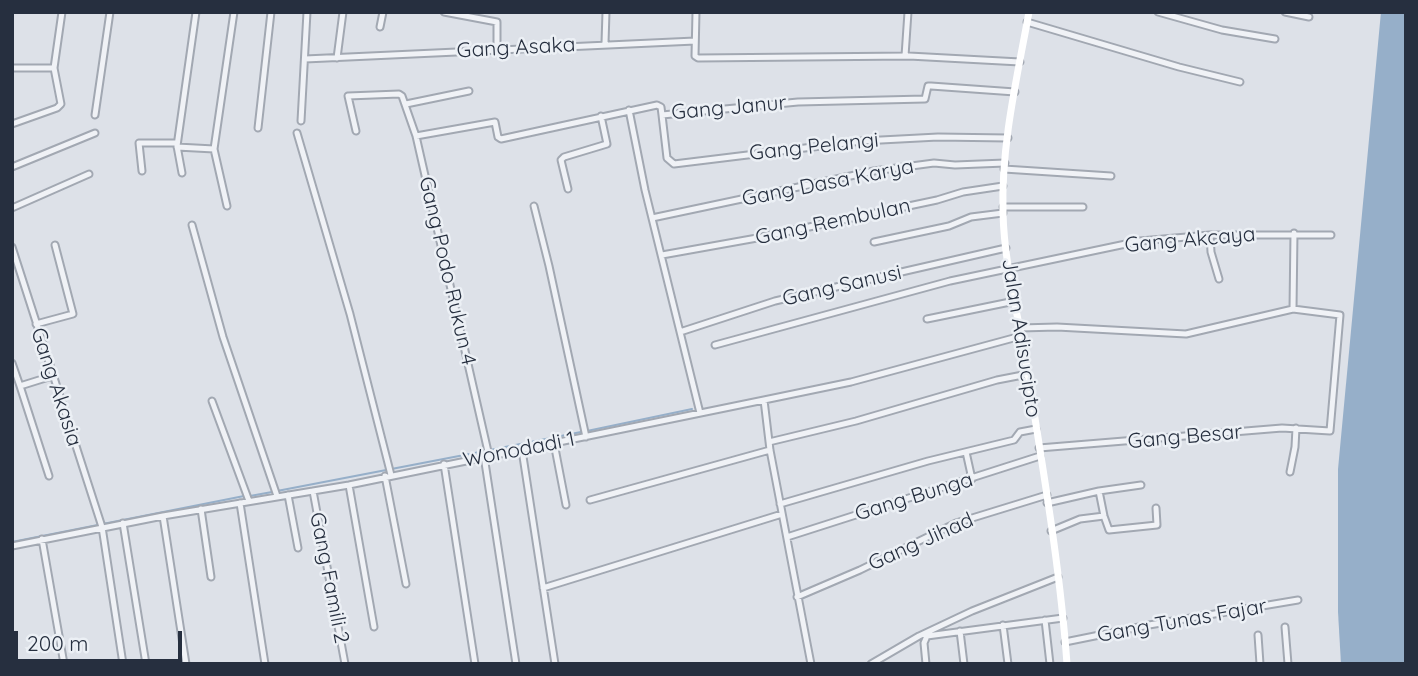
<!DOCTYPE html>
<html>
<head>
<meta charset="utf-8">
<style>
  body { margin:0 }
  #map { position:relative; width:1418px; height:676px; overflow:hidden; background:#dde1e8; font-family:Quicksand,sans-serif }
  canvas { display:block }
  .frame { position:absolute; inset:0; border:14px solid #262f3f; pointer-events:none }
  .scale { position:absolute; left:14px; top:631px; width:168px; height:32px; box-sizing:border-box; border:4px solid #262f3f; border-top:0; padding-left:9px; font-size:21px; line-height:24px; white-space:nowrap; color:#262f3f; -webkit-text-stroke:5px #ecf0f5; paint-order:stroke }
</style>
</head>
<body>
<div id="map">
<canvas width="1418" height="676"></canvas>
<div class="frame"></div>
<div class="scale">200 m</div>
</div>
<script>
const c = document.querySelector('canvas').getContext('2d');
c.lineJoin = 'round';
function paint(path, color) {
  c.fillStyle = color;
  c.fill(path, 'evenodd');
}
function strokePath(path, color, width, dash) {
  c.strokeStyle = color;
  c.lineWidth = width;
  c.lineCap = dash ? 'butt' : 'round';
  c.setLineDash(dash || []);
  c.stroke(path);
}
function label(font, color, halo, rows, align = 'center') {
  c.font = font + ' Quicksand,sans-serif';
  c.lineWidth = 5;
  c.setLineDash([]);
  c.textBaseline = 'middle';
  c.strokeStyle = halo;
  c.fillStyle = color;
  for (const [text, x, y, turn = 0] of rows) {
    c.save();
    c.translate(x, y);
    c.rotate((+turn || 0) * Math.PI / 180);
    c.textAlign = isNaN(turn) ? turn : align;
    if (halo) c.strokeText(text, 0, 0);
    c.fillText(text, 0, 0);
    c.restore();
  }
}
const water = new Path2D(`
  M 1381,12 L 1406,12 L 1406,664 L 1341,664 L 1338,612 L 1338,469 Z`);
const stream = new Path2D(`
  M 587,431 L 692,409
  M 490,450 L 581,432
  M 277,491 L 485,451
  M 250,496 L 272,492
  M 12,542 L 244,496`);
const street = new Path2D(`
  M 444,12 L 497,22 L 497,50
  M 696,12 L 695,56 L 698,58 L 909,56 L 1020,62
  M 1158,12 L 1222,30 L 1275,39
  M 1285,12 L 1309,17
  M 1027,22 L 1179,67 L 1240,82
  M 380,27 L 383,12
  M 605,43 L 606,12
  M 905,56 L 908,12
  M 337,58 L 343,12
  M 305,59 L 695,41
  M 12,68 L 54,68
  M 406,104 L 469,91
  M 629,110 L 645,190 L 700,413
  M 95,115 L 110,12
  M 662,115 L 667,158 L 674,164 L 862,141 L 938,137 L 1008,138
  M 301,121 L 307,12
  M 12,124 L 57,108 L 61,104 L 54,68 L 62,12
  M 258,128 L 271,12
  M 356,131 L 348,96 L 399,94 L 402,96 L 416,136 L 489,456
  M 297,133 L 350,314 L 391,475
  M 416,136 L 495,122 L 498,137 L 501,139 L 657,105 L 661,107 L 662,115 L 798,102 L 925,99 L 928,86 L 931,86 L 1015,92
  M 177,147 L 214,149
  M 12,167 L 95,133
  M 1004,169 L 1111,176
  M 142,171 L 139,143 L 177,143
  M 182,173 L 177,146 L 196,12
  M 568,189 L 561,160 L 564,157 L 607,144 L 601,116
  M 227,206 L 214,149 L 234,12
  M 534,206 L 549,266 L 586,437
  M 1003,207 L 1083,207
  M 12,208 L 89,174
  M 652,218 L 874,171 L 934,163 L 955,165 L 1005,163
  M 192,225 L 223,337 L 277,496
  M 1210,235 L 1211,252 L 1219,279
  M 874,242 L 949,226 L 971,217 L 1003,213
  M 12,247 L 102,527 L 123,664
  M 662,255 L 757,238 L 937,200 L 963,192 L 1003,186
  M 1293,309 L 1294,233
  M 927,319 L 1015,301
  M 36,324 L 73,314 L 55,245
  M 1020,328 L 1057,327 L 1186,334 L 1293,309 L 1340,315 L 1330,431 L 1282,428 L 1039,448
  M 680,332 L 775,301 L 1006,248
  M 715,345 L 950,281 L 1140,241 L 1210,235 L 1331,235
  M 12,363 L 20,386
  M 764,400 L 770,450 L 811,664
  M 212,401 L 249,501
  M 769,442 L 856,421 L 997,380 L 1028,374
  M 554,443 L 566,505
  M 522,450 L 555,664
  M 966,452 L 972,479
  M 484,456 L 516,664
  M 444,464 L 475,664
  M 1290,472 L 1295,447 L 1296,428
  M 49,476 L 20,386 L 52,376
  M 385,476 L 406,584
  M 349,485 L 374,627
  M 313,491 L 345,664
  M 1099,491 L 1104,516 L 1109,530 L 1157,525 L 1156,508
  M 288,495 L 298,548
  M 590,500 L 770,450
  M 240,503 L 265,664
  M 1047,503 L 1099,491 L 1141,485
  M 780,504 L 928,461 L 1014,440 L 1020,432 L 1036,429
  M 201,509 L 211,577
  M 163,516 L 186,664
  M 123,523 L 146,664
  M 1051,531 L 1080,519 L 1104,516
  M 787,537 L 1040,456
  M 42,539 L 64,664
  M 12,546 L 163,516 L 349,485 L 764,400 L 851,382 L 1021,336
  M 543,588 L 782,514
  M 797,597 L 860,570 L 956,523 L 1047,495
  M 1045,620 L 1050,664
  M 1003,625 L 1008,664
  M 1285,627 L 1288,664
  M 960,631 L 964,664
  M 1258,635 L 1260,664
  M 1065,642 L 1149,625 L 1298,600
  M 871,664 L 919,636 L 972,611 L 1058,577
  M 926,664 L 924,643 L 927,636 L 1063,618`);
const secondary = new Path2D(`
  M 1029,12 C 1017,78 1001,145 1003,212 C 1004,267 1020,321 1028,374 C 1043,470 1060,567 1067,664`);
const streetNames = [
  ["Gang Asaka",516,48,-3],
  ["Gang Janur",729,108,-5],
  ["Gang Pelangi",814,147,-6],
  ["Gang Dasa Karya",828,183,-11],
  ["Gang Rembulan",833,222,-12],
  ["Gang Akcaya",1190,240,-5],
  ["Gang Podo Rukun 4",447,271,77],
  ["Gang Sanusi",842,286,-13],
  ["Jalan Adisucipto",1021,338,81],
  ["Gang Akasia",56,387,72],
  ["Gang Besar",1185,437,-5],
  ["Wonodadi 1",519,450,-11],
  ["Gang Bunga",914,497,-17],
  ["Gang Jihad",921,542,-24],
  ["Gang Famili 2",329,578,79],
  ["Gang Tunas Fajar",1182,621,-10]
];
paint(water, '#96afc9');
strokePath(stream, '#96afc9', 2);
strokePath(street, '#a2a8b2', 9);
strokePath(street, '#f0f2f6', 5);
strokePath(secondary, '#fff', 7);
label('21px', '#262f3f', '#ecf0f5', streetNames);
</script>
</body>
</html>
